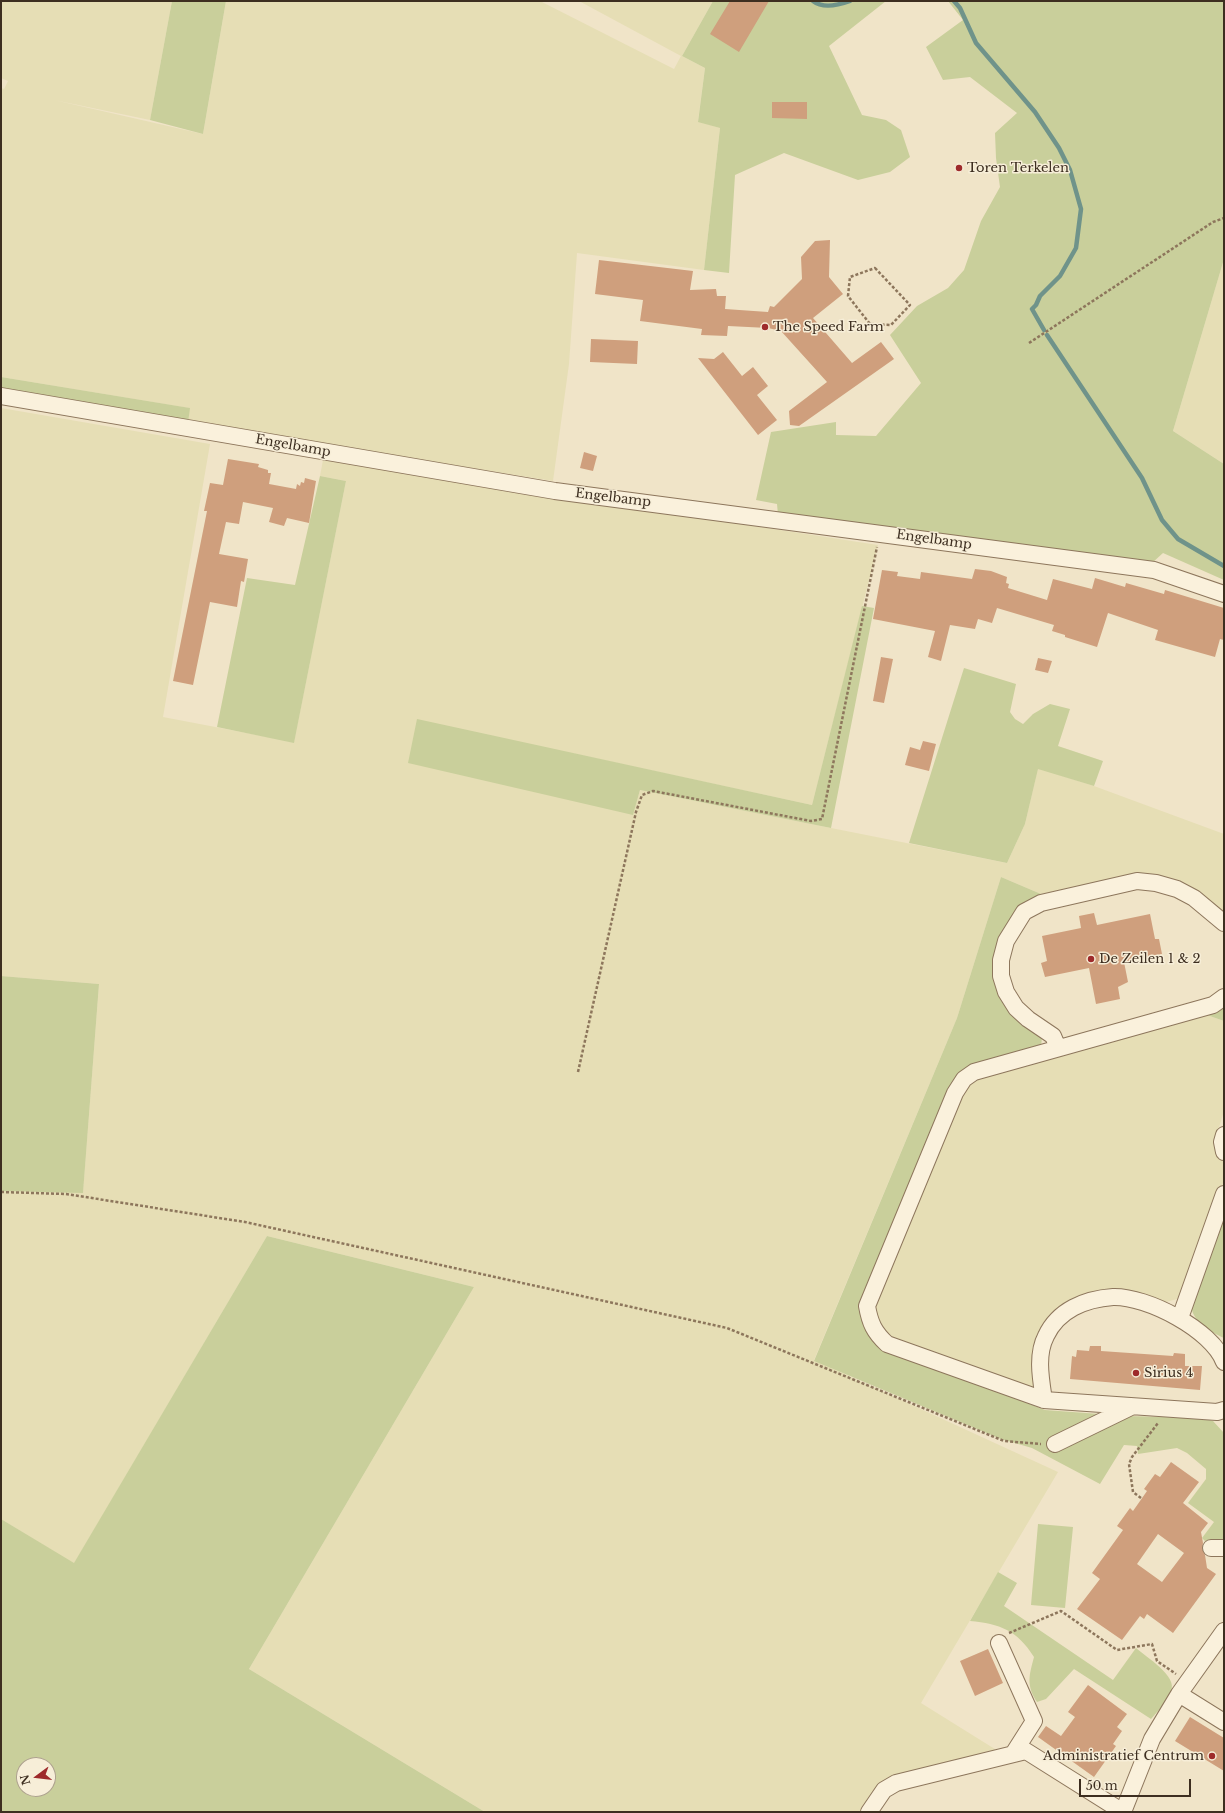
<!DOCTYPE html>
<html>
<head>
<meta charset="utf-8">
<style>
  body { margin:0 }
  #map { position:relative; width:1225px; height:1813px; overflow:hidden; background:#f0e4c8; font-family:"Libre Baskerville",serif }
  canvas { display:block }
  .frame { position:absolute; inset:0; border:2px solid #3d2e20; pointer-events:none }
  .north { position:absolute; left:16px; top:1757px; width:40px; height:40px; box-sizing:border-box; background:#f7eed8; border:1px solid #ada18e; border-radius:50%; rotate:255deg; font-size:11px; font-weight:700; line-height:16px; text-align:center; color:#3d2e20 }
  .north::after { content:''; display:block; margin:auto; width:14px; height:18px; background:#9e2a2b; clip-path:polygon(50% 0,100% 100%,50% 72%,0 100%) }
  .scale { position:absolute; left:1079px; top:1779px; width:112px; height:18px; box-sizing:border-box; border:2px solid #3d2e20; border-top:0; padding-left:5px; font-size:12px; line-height:14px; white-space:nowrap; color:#3d2e20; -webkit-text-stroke:3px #f7eed8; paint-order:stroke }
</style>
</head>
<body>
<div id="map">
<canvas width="1225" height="1813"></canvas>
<div class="frame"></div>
<div class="north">N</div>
<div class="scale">50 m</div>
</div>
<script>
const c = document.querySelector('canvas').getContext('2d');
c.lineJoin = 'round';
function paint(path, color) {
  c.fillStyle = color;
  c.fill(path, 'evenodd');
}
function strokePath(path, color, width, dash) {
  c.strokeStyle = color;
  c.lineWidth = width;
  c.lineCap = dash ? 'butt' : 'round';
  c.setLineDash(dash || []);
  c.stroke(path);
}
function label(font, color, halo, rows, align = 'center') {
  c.font = font + ' "Libre Baskerville",serif';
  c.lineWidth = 3;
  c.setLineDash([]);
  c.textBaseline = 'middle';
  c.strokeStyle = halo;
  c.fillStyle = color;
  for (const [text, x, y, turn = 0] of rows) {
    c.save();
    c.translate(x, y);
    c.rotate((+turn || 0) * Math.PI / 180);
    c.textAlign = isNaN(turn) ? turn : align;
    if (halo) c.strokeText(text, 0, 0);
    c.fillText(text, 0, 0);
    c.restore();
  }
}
const farmland = new Path2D(`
  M 1,1 L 172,1 L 150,120 L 54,100 L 203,134 L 226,1 L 540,1 L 674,69 L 681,56 L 579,1 L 713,1 L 682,56 L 705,68 L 698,121 L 720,128 L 704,270 L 577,253 L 569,364 L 553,481 L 188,423 L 189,408 L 1,377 L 1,88 L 4,89 L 8,81 L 1,78 Z
  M 1224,259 L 1224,464 L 1173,431 Z
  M 1,408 L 210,444 L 163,717 L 294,742 L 346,481 L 320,476 L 323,460 L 878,545 L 812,805 L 417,720 L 633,814 L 640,790 L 1007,863 L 1025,824 L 1038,768 L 1094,786 L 1224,834 L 1224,914 L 1199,892 L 1166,877 L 1145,873 L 1041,894 L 1001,877 L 957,1018 L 814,1360 L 1058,1472 L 921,1703 L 998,1751 L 895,1777 L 863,1812 L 485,1812 L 249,1669 L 474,1287 L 267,1236 L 74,1564 L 1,1519 L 1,1191 L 83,1192 L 99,984 L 1,976 Z
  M 1207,1015 L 1224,1021 L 1224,1111 L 1217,1134 L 1224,1164 L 1224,1180 L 1187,1283 L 1177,1299 L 1166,1302 L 1132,1293 L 1050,1317 L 1038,1395 L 883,1334 L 873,1308 L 963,1088 L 978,1078 Z`);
const green = new Path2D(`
  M 172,1 L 226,1 L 203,134 L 150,120 Z
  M 713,1 L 886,1 L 829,46 L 862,115 L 886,120 L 901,130 L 910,157 L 890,172 L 858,180 L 784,153 L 735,175 L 729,273 L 704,270 L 720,128 L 698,122 L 705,68 L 682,56 Z
  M 948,1 L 1224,1 L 1224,259 L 1173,431 L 1224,464 L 1224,580 L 1163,553 L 1152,563 L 975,538 L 778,515 L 777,504 L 756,500 L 771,432 L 836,422 L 836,435 L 876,436 L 921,383 L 890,335 L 917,306 L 948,288 L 964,270 L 981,221 L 1000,187 L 996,158 L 995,133 L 1017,113 L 970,77 L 943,80 L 926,47 L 963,20 Z
  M 1,377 L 190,408 L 188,423 L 1,391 Z
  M 320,476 L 346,481 L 294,743 L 217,727 L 247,578 L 295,585 Z
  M 862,606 L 874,608 L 831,828 L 640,790 L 633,815 L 408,763 L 417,719 L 812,805 Z
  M 964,668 L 1016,684 L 1010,712 L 1015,719 L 1023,724 L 1033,714 L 1050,704 L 1070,709 L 1058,746 L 1103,761 L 1094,786 L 1038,769 L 1025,824 L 1007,863 L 909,843 Z
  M 1001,877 L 1041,894 L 1023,906 L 995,959 L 1042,1037 L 1041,1047 L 971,1069 L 865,1326 L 1012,1397 L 1045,1410 L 1127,1416 L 1203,1418 L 1213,1421 L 1224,1433 L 1224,1542 L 1220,1540 L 1205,1541 L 1202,1538 L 1214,1522 L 1188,1503 L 1206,1479 L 1206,1469 L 1187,1453 L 1177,1448 L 1138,1454 L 1137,1446 L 1124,1445 L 1100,1484 L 1032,1448 L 1001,1439 L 814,1361 L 957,1018 Z
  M 1,976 L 99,984 L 83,1193 L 1,1191 Z
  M 1224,1006 L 1224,1021 L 1207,1015 Z
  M 1224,1212 L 1224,1338 C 1209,1331 1195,1324 1191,1307 Z
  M 267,1236 L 474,1287 L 249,1669 L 485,1812 L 1,1812 L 1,1519 L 74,1563 ZM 24,1765 L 48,1765 L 48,1789 L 24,1789 Z
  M 1038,1524 L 1073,1527 L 1065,1608 L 1031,1605 Z
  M 998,1572 L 1017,1583 L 1004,1606 L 1113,1680 L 1136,1648 C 1146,1657 1178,1676 1171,1691 C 1167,1702 1158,1711 1151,1719 L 1074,1669 L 1046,1699 L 1037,1702 C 1026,1685 1029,1676 1034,1657 C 1017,1630 1000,1624 970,1621 Z`);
const stream = new Path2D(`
  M 813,1 C 823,9 839,5 850,1
  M 954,1 L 960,8 L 976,43 L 1035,112 L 1059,148 L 1070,170 L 1081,209 L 1076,248 L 1060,276 L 1040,296 L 1036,305 L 1032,309 L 1044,330
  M 1047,335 L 1142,478 L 1162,520 L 1178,539 L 1224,566`);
const building = new Path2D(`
  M 730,1 L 769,1 L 739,52 L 710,34 Z
  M 772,102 L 807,102 L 807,119 L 772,118 Z
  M 830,240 L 829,277 L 843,294 L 813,318 L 852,363 L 881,342 L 894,359 L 799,426 L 790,425 L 789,411 L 827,382 L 781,331 L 768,328 L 728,326 L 727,336 L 701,335 L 702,329 L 640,321 L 643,300 L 595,294 L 599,260 L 693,271 L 690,290 L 716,289 L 717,296 L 726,296 L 725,309 L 768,312 L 770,306 L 774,307 L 802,279 L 801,257 L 815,241 Z
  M 591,339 L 638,341 L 637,364 L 590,362 Z
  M 723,352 L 742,376 L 753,367 L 768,386 L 757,395 L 777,420 L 758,435 L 698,358 L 714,359 Z
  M 584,452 L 597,456 L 593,471 L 580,468 Z
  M 228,459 L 259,464 L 258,467 L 268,470 L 268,473 L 271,473 L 269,484 L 296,489 L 297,484 L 300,486 L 301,482 L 304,483 L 305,478 L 316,481 L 309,523 L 287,518 L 284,526 L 269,522 L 273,508 L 243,502 L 239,524 L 226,522 L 219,554 L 248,559 L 244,582 L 241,581 L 237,607 L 210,602 L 193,685 L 173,681 L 207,511 L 204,511 L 210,483 L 223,485 Z
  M 975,569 L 991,571 L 1007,577 L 1006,583 L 1009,584 L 1008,588 L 1047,600 L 1053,579 L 1092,589 L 1095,578 L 1125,587 L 1126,583 L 1164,594 L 1165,590 L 1224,608 L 1224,640 L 1220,639 L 1215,657 L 1155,640 L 1158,630 L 1108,613 L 1097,647 L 1065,637 L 1065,635 L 1052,631 L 1054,625 L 997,608 L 992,623 L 978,619 L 975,629 L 950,625 L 941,661 L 928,657 L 935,631 L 873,619 L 882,570 L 898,572 L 897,576 L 920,579 L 921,572 L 972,579 Z
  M 881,657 L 893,659 L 884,703 L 873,701 Z
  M 1038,658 L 1052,661 L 1048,673 L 1035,670 Z
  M 923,741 L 936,744 L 929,771 L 905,765 L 910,747 L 920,750 Z
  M 1094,913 L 1097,925 L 1150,914 L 1155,939 L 1159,939 L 1162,954 L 1124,962 L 1128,982 L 1118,987 L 1120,999 L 1096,1004 L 1089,968 L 1045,977 L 1041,963 L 1047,961 L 1042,936 L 1081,928 L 1079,916 Z
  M 1090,1346 L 1101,1346 L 1101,1351 L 1173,1356 L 1174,1353 L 1185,1354 L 1185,1366 L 1202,1366 L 1200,1390 L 1070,1379 L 1072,1356 L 1076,1357 L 1077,1350 L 1089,1351 Z
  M 1171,1462 L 1199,1482 L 1183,1503 L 1208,1523 L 1201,1532 L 1203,1543 L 1202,1548 L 1205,1555 L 1207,1568 L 1216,1574 L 1173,1633 L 1147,1614 L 1144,1619 L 1140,1616 L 1122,1640 L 1077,1609 L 1100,1579 L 1092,1573 L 1123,1530 L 1117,1526 L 1130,1508 L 1133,1511 L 1147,1491 L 1144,1489 L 1155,1474 L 1160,1477 ZM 1158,1534 L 1184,1553 L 1162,1582 L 1137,1564 Z
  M 988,1649 L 1003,1683 L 975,1696 L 960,1661 Z
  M 1088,1685 L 1127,1714 L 1117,1727 L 1122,1731 L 1113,1744 L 1116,1746 L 1094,1777 L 1038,1737 L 1046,1726 L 1061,1736 L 1075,1717 L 1068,1712 Z
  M 1190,1717 L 1224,1738 L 1224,1771 L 1175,1741 Z`);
const path = new Path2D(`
  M 875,268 L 910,305 L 891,325 L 870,324 L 848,296 L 850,277 Z
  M 1029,343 L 1213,222 L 1224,218
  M 578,1072 L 636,812 L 642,795 L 653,791 L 811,821 L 822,819 L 877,547
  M 1,1192 L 66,1194 L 245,1222 L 727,1328 L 1004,1441 L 1041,1444
  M 1141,1498 L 1133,1492 L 1129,1464 L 1132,1457 L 1158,1423
  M 1009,1633 L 1061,1611 L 1117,1650 L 1152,1644 L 1157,1661 L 1176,1674`);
const minor = new Path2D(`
  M 1,396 L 555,491 L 1154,570 L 1224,594
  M 1224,997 L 1213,1005 L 974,1072 L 964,1079 L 955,1093 L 867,1306 C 870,1323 874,1332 887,1344 L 1044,1400 L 1217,1412 L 1224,1410
  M 1058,1048 L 1053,1036 L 1028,1019 L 1016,1008 L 1006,992 L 1001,976 L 1001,960 L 1006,941 L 1024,912 L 1041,903 L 1137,881 L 1156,883 L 1177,889 L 1194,898 L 1224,923
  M 1224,1135 L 1222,1142 L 1224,1152
  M 1180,1318 L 1224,1194
  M 1044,1400 C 1041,1380 1036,1355 1046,1336 C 1058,1310 1085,1299 1113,1297 C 1147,1296 1212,1330 1224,1362
  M 1055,1444 L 1131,1407
  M 1211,1548 L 1224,1548
  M 999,1643 L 1034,1721 L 1013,1754
  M 1179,1694 L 1224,1722
  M 869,1812 L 884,1790 L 896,1783 L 1026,1751 L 1123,1812
  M 1123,1812 L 1152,1739 L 1179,1694 L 1224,1631`);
const markers = [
  [959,168,4,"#9e2a2b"],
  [765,327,4,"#9e2a2b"],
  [1091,959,4,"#9e2a2b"],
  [1136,1373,4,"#9e2a2b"],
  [1212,1756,4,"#9e2a2b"]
];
const poiNames = [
  ["Toren Terkelen",967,168],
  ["The Speed Farm",773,327],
  ["De Zeilen 1 & 2",1099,959],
  ["Sirius 4",1144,1373],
  ["Administratief Centrum",1204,1756,"right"]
];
const streetNames = [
  ["Engelbamp",293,446,10],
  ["Engelbamp",613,498,7],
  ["Engelbamp",934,540,8]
];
paint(farmland, '#e6deb5');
paint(green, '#c9cf9b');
strokePath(stream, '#6f938a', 4.5);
paint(building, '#cf9f7d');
strokePath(minor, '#8d765c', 18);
strokePath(path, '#8d765c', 2.5, [3, 2]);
strokePath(minor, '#faf1dc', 16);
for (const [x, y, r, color] of markers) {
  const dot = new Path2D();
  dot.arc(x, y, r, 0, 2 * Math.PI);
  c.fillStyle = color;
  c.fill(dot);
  strokePath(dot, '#f7eed8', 1.5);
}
label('13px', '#3d2e20', '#f7eed8', poiNames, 'left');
label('13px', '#3d2e20', '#f7eed8', streetNames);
</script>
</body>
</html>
